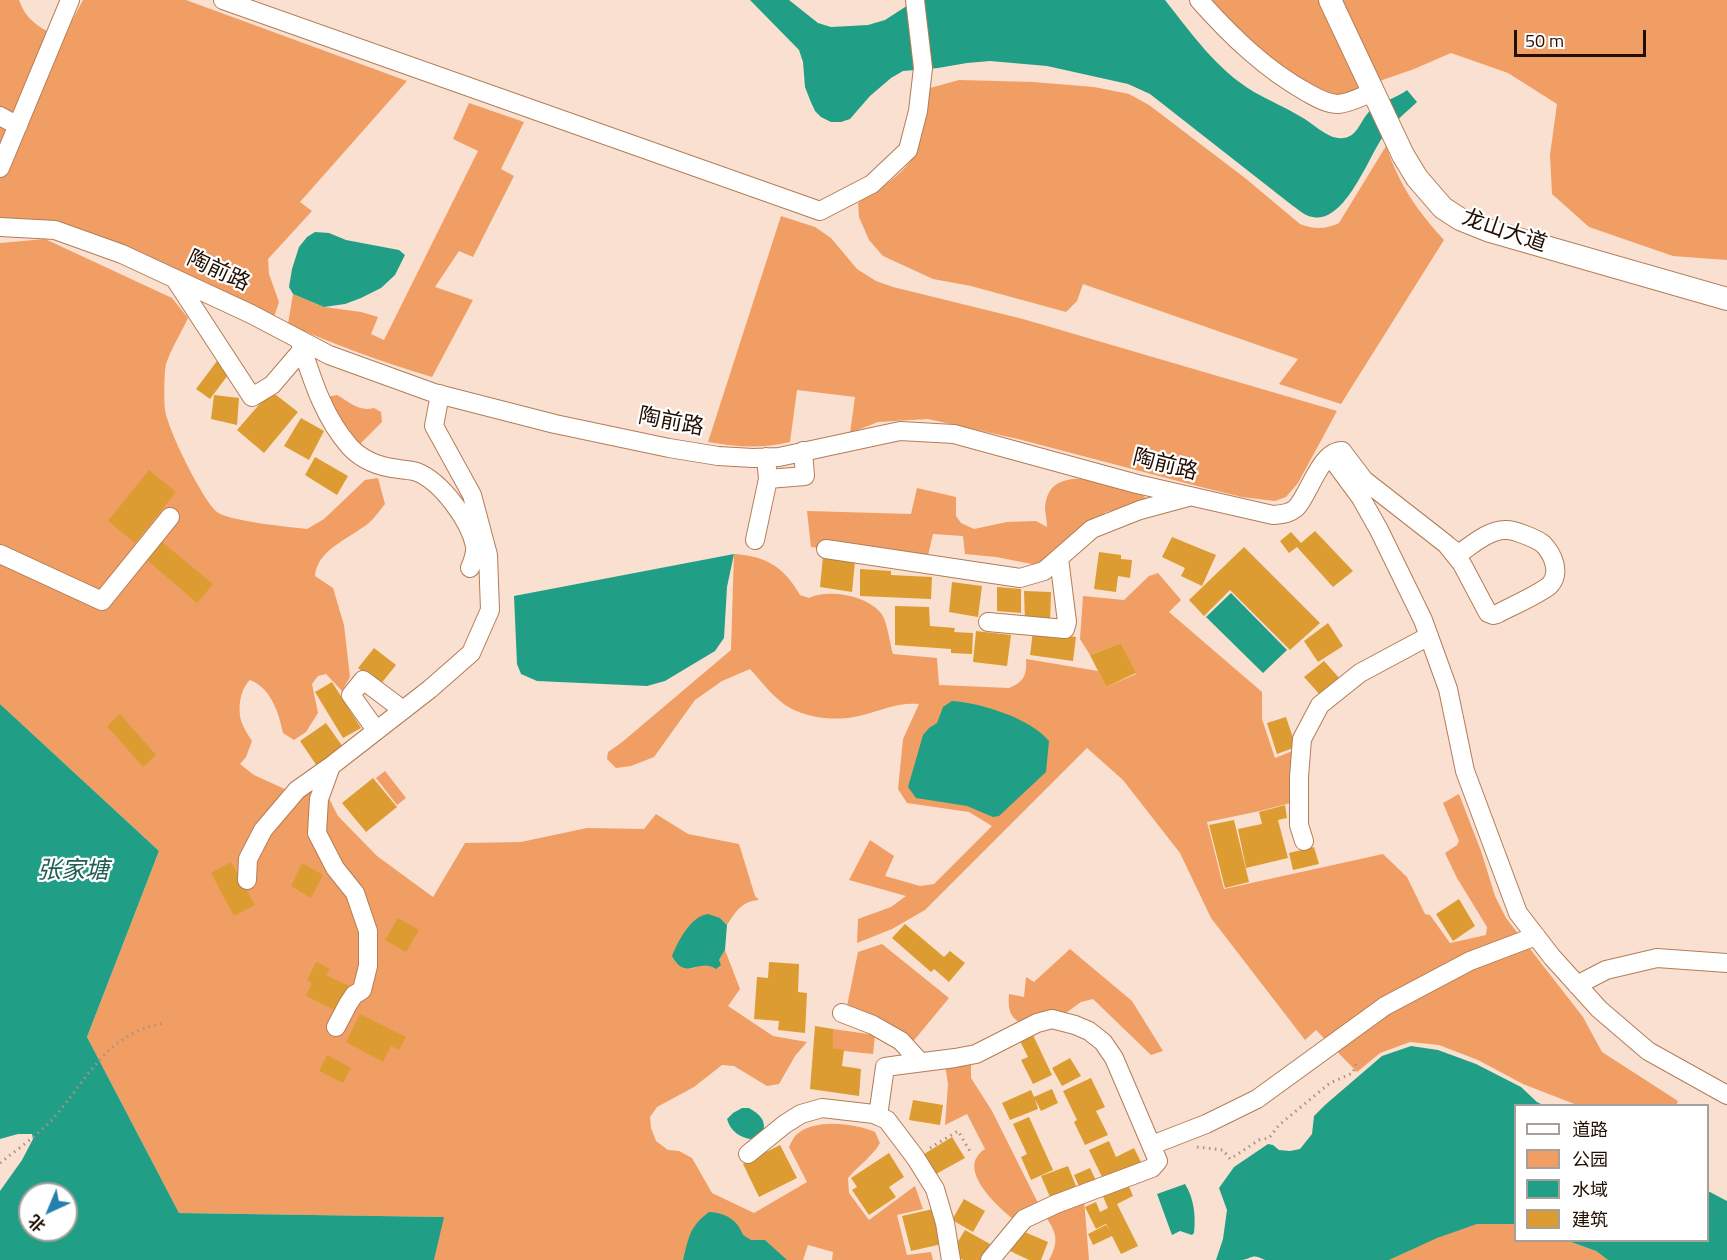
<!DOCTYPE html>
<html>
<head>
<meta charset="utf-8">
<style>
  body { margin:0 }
  #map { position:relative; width:1727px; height:1260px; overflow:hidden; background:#f9e0d0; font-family:"Titillium Web","Noto Sans SC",sans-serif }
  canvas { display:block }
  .legend { position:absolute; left:1514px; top:1104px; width:195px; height:138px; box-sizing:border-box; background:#fff; border:2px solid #a79f9a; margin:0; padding:8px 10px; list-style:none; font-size:18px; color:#230f02 }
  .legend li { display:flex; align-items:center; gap:12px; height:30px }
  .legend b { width:30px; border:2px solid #a79f9a }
  .north { position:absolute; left:18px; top:1182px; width:60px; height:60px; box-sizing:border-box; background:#fff; border:2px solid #a79f9a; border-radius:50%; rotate:224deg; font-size:16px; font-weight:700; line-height:24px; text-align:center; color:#230f02 }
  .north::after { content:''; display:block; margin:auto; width:21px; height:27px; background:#2580ae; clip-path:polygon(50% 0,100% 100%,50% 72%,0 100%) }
  .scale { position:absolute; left:1514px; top:30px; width:132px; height:27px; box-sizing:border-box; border:3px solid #230f02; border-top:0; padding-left:8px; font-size:18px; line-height:21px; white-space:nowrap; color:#230f02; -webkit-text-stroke:4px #fff; paint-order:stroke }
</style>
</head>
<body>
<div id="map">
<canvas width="1727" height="1260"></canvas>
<ul class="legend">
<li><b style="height:8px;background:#fff"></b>道路</li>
<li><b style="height:16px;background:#f09e63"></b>公园</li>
<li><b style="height:16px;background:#219f86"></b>水域</li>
<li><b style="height:16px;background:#dc9c31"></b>建筑</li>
</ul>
<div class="north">北</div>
<div class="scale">50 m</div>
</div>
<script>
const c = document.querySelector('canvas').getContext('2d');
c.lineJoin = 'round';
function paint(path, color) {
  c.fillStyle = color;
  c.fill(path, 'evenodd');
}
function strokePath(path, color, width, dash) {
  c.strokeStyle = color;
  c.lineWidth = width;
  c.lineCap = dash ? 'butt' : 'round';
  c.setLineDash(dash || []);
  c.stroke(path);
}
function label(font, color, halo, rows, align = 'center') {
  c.font = font + ' "Titillium Web","Noto Sans SC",sans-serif';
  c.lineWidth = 4.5;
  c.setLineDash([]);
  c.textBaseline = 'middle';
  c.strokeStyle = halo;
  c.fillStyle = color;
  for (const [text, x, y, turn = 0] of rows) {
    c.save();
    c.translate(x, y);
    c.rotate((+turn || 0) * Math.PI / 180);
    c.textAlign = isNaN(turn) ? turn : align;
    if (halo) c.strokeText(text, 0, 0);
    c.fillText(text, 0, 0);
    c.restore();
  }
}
const green = new Path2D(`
  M 0,0 L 19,0 C 27,23 42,28 62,39 L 83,0 L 186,0 L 407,81 L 300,202 L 312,211 L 268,259 L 269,274 L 279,302 L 274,317 L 0,220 Z
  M 1209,0 L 1727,0 L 1727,260 L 1673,256 L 1589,227 L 1552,194 L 1550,155 L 1557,104 L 1508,73 L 1451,53 L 1414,69 L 1334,97 L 1294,84 Z
  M 959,80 L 1033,82 L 1094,87 L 1129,94 L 1149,105 L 1245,178 L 1300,224 C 1315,230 1326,229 1339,223 L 1386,146 C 1400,186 1416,209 1444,240 L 1341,404 L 1279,384 L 1298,359 L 1083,284 L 1077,301 L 1066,312 L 971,286 L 933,279 L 883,256 L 869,240 L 859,217 L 858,203 C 877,190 906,174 915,153 C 924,133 926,109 930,88 Z
  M 469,103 L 524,122 L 501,169 L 514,176 L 473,257 L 459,251 L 435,287 L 473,300 L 432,377 C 382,362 335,345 288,324 L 293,294 L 324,307 L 361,312 L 378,317 L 371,334 L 384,340 L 478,151 L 453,139 Z
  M 781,216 L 815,227 L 831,238 L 857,269 L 876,281 L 893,287 L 1023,319 L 1337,411 L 1298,483 L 1286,497 L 1275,501 L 1242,497 L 1197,486 L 1018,439 L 928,419 L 878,422 L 850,433 L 855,397 L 797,390 L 790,442 C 761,449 736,447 708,442 Z
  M 45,239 L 172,298 L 188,318 C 181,333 171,349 166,364 C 164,373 164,400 165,410 C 168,430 202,499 217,512 C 228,521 289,527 307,529 L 324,519 L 365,480 L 378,478 L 385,504 C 380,510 375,517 370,522 C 351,538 317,549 315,576 L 333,588 L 344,625 L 350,677 L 342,691 L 326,674 L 318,676 L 312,684 L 318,713 L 306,732 L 294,740 L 283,733 C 279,713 271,688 250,680 C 240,689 237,710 242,723 C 244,729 248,735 252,741 L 246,757 L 240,764 L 254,775 L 289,791 L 320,781 L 338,816 L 377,856 L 433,897 L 465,843 L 521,842 L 587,828 L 644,829 L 656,814 L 688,834 L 739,844 L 755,896 L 759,900 C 742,901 736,911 727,925 L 720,918 L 692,969 L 701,964 L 710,965 L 719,960 L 725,950 L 740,989 L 728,1006 L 773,1036 L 807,1042 L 795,1056 L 779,1084 L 767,1086 L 734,1066 L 722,1065 L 694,1087 L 657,1107 L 650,1117 L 651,1128 L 656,1141 L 668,1150 L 679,1151 L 692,1158 L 712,1193 L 754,1213 L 807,1182 L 789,1147 C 791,1143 793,1138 796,1135 C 814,1118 854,1123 875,1132 L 880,1143 C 873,1156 858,1166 848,1178 L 849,1193 L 869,1220 L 915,1186 L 923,1209 L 897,1215 L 907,1255 L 931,1252 L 933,1260 L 832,1260 L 833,1252 L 808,1245 L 803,1260 L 434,1260 L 443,1217 L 179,1213 L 87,1037 L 159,851 L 0,704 L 0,243 Z
  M 337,395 C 350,402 358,412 374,408 L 381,412 L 382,422 L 361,443 L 362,448 L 357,446 L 326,397 Z
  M 1089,478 L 1139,492 L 1146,498 L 1146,503 L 1106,512 L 1083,528 L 1037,565 L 996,557 L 965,554 L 963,536 L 933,534 L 927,560 L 811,547 L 807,511 L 911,514 L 917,488 L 956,497 L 956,516 L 961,523 L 974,529 L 1007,522 L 1036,521 L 1047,527 C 1047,521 1045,513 1045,507 C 1048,479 1067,479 1089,478 Z
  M 734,554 C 766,556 784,567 800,595 L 809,598 C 829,589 865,595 880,612 C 887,619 890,644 893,654 L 937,658 L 939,685 L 1009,688 C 1024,682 1027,675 1026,659 L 1098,671 L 1106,687 L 1136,674 L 1121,643 L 1090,655 L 1080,639 L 1083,596 L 1124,600 L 1149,576 L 1158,573 L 1181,600 L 1169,612 L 1262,692 L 1262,719 L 1275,758 L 1295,750 L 1294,802 L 1260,811 L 1207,822 L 1224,889 L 1383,854 L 1407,877 L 1425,914 L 1430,915 L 1450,943 L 1486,935 L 1487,927 L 1457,878 L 1445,853 L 1457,845 L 1459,841 L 1443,803 L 1459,794 L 1481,851 L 1495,896 L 1506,918 L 1583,1017 L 1602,1052 L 1678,1101 L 1676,1106 L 1577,1105 L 1523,1084 L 1478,1060 L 1439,1045 L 1410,1042 L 1380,1053 L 1357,1072 L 1316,1030 L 1305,1040 L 1211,918 L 1180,853 L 1123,780 L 1087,748 L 925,910 L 892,929 L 857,943 L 858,919 L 891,907 L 906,896 L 849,880 L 870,840 L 894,856 L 885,876 L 920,886 L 934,884 L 992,826 L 969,812 L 907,803 L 898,789 L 903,739 L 919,704 C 897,702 880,711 859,716 C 838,721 811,719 790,708 C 775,700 762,682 750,669 L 722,681 L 695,700 L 654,757 L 631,766 L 616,768 L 607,759 L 608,752 L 621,743 L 731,650 Z
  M 385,771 L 406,798 L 397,805 L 376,778 Z
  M 882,944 L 949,998 L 911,1044 L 847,1006 L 858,952 Z
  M 1070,949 L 1132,1001 L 1163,1051 L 1151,1055 L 1093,999 L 1081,1002 L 1063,1015 L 1022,1024 C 1009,1017 1008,1008 1009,994 L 1024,997 L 1026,977 L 1034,982 Z
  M 833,1029 L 875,1035 L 873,1054 L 844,1051 L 833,1048 Z
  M 971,1060 L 971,1078 L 992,1111 L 1040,1207 L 1013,1219 C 996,1205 955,1168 985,1149 L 967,1114 L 945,1125 L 948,1084 L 945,1064 Z
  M 1084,1199 L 1089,1260 L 1049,1260 C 1060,1240 1056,1232 1044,1214 Z
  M 1511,1223 L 1515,1224 L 1516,1240 L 1568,1241 L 1596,1251 L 1608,1260 L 1389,1260 L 1437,1237 L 1477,1224 Z`);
const water = new Path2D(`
  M 750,0 L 789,0 L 818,23 L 831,27 L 868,25 L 885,20 L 916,0 L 1165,0 C 1192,34 1216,69 1254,92 C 1270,101 1287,108 1303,118 C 1315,125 1329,140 1343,138 C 1357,137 1360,122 1368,113 C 1375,104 1397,98 1407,90 L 1417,102 C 1406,113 1392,123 1384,135 C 1369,156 1345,224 1313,217 C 1305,216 1299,210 1293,206 L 1150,94 L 1128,84 L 1047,66 L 990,61 L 967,63 L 938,68 L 903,71 L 891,78 L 870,96 L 850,119 L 841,122 L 831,122 L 821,117 L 815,111 L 810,100 L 805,87 L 803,62 L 799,50 Z
  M 315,232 L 329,233 L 346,240 L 399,250 L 405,255 L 395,275 L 381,288 L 361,298 L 345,304 L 324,307 L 293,294 L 289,287 L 292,269 L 299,247 L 307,237 Z
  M 734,554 L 727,587 L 724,638 L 715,651 L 665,681 L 647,686 L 537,681 L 521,674 L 517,664 L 514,596 Z
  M 1231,593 L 1287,650 L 1263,673 L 1206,617 Z
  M 952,701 C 981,703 1030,718 1049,741 L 1046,772 L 999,816 L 993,817 L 967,806 L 916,798 L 908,787 L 923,735 L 929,728 L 937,723 L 943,707 Z
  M 0,704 L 159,851 L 87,1037 L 179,1213 L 444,1217 L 434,1260 L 0,1260 L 0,1191 L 22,1160 L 33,1139 L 32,1134 L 18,1134 L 0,1139 ZM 30,1194 L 66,1194 L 66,1230 L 30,1230 Z
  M 708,914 L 720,918 L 727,925 L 725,950 L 719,960 L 721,965 L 716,969 C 698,957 686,982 672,956 C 678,941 691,916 708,914 Z
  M 1411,1046 L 1438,1050 L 1476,1064 L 1521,1087 L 1537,1102 L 1543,1105 L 1516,1106 L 1515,1224 L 1477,1224 L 1437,1238 L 1389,1260 L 1265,1260 C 1252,1253 1253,1258 1242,1260 C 1234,1260 1224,1260 1216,1260 L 1223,1239 L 1227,1210 L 1219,1188 L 1234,1167 L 1268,1144 L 1273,1145 L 1279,1150 L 1290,1151 L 1300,1149 L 1312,1134 L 1314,1116 L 1325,1105 L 1382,1056 Z
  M 742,1108 L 749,1108 C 759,1114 767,1120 763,1133 L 753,1139 C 741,1139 730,1131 727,1119 L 733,1113 Z
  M 1185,1184 C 1194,1198 1196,1216 1194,1233 L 1192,1235 L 1180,1231 L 1172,1235 L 1157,1194 Z
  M 1708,1191 L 1727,1201 L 1727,1260 L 1608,1260 L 1596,1251 L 1568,1241 L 1708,1240 Z
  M 709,1212 C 725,1213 737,1219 743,1235 L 751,1240 L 765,1240 L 787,1260 L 683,1260 C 689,1237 689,1227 709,1212 Z`);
const building = new Path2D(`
  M 217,361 L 231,371 L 210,399 L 196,389 Z
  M 271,391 L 298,412 L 264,453 L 237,430 Z
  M 214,395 L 239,398 L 237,425 L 211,419 Z
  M 301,418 L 324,431 L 309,460 L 284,446 Z
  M 315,457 L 348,476 L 337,495 L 305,475 Z
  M 149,470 L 176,492 L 135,543 L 108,521 Z
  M 1315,531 L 1353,571 L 1333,587 L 1297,547 L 1289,553 L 1280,541 L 1291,532 L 1301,543 Z
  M 1172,537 L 1216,555 L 1202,586 L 1181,576 L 1185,568 L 1162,557 Z
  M 162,542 L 213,584 L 197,603 L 147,560 Z
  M 1244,547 L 1320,623 L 1290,650 L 1230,590 L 1204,616 L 1189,600 Z
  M 1099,552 L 1121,555 L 1121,559 L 1132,560 L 1130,578 L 1118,576 L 1116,592 L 1094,589 Z
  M 823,556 L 855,561 L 852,592 L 820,587 Z
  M 860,569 L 891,571 L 891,575 L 932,577 L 931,599 L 860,596 Z
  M 952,582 L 982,586 L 978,617 L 949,612 Z
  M 997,587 L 1021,589 L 1021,613 L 997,611 Z
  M 1024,591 L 1051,592 L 1050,623 L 1025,621 Z
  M 895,606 L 929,607 L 930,626 L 955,628 L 954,632 L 973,633 L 972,654 L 951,653 L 951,649 L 895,645 Z
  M 1328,623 L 1343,646 L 1318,662 L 1304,641 Z
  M 976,631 L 1011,635 L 1007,666 L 973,662 Z
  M 1033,631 L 1076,637 L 1073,661 L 1030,655 Z
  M 1121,643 L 1136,673 L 1106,687 L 1090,655 Z
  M 374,648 L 396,665 L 380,685 L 358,668 Z
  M 1324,661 L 1341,680 L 1321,696 L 1304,677 Z
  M 332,682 L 361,728 L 343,738 L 315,692 Z
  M 120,714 L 156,755 L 143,767 L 107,726 Z
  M 1286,717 L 1296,747 L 1277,754 L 1267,723 Z
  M 326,723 L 343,747 L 317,766 L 300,741 Z
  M 373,778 L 397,807 L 366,832 L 342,803 Z
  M 1285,805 L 1287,818 L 1278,820 L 1288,858 L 1246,868 L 1238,829 L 1262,824 L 1259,812 Z
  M 1234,820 L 1249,882 L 1225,888 L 1209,825 Z
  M 1314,847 L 1319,864 L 1293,870 L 1289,853 Z
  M 231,862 L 255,905 L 234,916 L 211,873 Z
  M 302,863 L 323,875 L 311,898 L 291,886 Z
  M 1459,899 L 1475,926 L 1453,941 L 1436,914 Z
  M 398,918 L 419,930 L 406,952 L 385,940 Z
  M 905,924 L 944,957 L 950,951 L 965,963 L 949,982 L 934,969 L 931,972 L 892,938 Z
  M 316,962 L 330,969 L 326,975 L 349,986 L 337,1011 L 306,996 L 312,983 L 307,980 Z
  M 769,962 L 799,964 L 798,992 L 807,993 L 805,1033 L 778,1030 L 779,1021 L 754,1019 L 757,977 L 768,978 Z
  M 360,1014 L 406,1037 L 399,1050 L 391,1046 L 383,1062 L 346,1042 Z
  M 815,1026 L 833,1029 L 833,1048 L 844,1050 L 842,1066 L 861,1069 L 859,1096 L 810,1089 Z
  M 1032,1033 L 1052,1075 L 1033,1084 L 1021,1060 L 1028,1057 L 1019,1039 Z
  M 327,1055 L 351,1068 L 343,1083 L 319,1071 Z
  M 1070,1058 L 1081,1076 L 1062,1086 L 1052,1068 Z
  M 1091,1078 L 1105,1107 L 1096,1111 L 1108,1135 L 1085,1145 L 1074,1122 L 1077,1120 L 1063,1091 Z
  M 1052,1089 L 1058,1103 L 1041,1111 L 1035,1099 L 1038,1109 L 1010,1120 L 1002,1103 L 1031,1090 L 1034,1097 Z
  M 913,1100 L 943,1105 L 940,1125 L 909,1120 Z
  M 1029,1117 L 1053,1170 L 1031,1180 L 1021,1157 L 1027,1154 L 1013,1124 Z
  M 952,1137 L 965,1158 L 936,1174 L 924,1154 Z
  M 1109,1141 L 1116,1157 L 1134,1148 L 1142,1164 L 1104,1181 L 1089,1150 Z
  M 780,1145 L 797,1178 L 759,1197 L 743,1164 Z
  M 889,1153 L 904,1177 L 889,1187 L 896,1197 L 869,1215 L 852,1190 L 857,1187 L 851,1178 Z
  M 1068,1166 L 1076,1186 L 1050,1197 L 1041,1176 Z
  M 1090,1168 L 1098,1185 L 1081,1191 L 1074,1175 Z
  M 1127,1182 L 1133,1196 L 1117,1204 L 1138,1246 L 1121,1254 L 1112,1236 L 1093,1245 L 1088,1234 L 1106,1225 L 1110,1231 L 1106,1224 L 1096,1229 L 1085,1207 L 1096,1202 L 1100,1212 L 1108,1208 L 1101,1192 Z
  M 964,1199 L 985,1211 L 973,1232 L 952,1220 Z
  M 933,1209 L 942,1244 L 911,1251 L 902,1216 Z
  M 965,1230 L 990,1244 L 981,1260 L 963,1260 L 951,1253 Z
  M 1020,1230 L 1048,1242 L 1041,1260 L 1029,1260 L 1010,1251 Z`);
const path = new Path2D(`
  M 1197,1147 L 1223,1150 L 1230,1159 L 1259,1140 L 1269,1138 L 1279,1125 L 1330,1083 L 1353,1073 L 1356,1063
  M 930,1148 L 958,1131 L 971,1153
  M 0,1163 C 19,1148 41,1133 57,1114 C 90,1075 108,1033 164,1023`);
const minor = new Path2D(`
  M 223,0 L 820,211 L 872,184 L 908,150 L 918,111 L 923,68 L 915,0
  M 1199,0 C 1231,36 1266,70 1308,93 C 1317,98 1327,104 1338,104 C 1350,103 1363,96 1373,92
  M 0,116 L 18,126
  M 0,168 L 70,0
  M 0,227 L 55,230 L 122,254 L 251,314 L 329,355 L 434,393 L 555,424 L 669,448 L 718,456 L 753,458 L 779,457 L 900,431 L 954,434 L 1137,484 L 1273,515 C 1282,514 1289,514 1296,508 C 1309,495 1320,451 1342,451 L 1364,480 L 1446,544 L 1462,564 L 1488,613 L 1493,615 L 1497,614 C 1510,607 1540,594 1550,585 C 1561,573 1553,554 1543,544 C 1537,539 1513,529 1505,530 C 1489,530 1473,544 1460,553 L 1456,552 L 1448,546
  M 175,279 L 252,397 L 272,385 L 302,350
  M 299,339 C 311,376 323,417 350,447 C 363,461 380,467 399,469 C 404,470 412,470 417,472 C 442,482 470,521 475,546 C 476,554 473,561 470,568
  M 1330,456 L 1361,498 L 1379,530 L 1423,620 L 1448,689 L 1465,771 L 1518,913 L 1552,957 L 1599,1009 L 1648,1051 L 1727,1095
  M 768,479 L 805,476 L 803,451
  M 755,540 L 768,479 L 766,457
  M 826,549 L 1020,578 L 1044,571 L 1092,529 L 1140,510 L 1188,497
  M 0,554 L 102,601 L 170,517
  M 988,622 L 1065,629 L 1067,622 L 1059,558
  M 376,730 L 351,695 L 363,680 L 403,710
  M 1304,841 L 1299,825 L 1299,777 L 1302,739 L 1320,705 L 1360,673 L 1429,636
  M 247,880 L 248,859 L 263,830 L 297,790 L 331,766
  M 1577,985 L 1606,970 L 1657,958 L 1727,963
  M 842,1013 L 873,1025 L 901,1041 L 920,1062 L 885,1067 L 878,1116
  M 336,1027 L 348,1004 L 354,995 L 362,990 L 368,966 L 368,931 L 355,893 L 335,868 L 317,833 L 319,799 L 331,766 L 430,689 L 471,653 L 490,610 L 488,555 L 472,495 L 434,426 L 440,394
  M 885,1067 L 955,1058 L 976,1054 L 1037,1023 L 1052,1019 L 1075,1025 L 1089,1031 L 1103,1042 L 1114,1058 L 1158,1161 L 1152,1168 L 1056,1204 L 1024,1219 L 990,1260
  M 1152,1145 L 1206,1124 L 1257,1099 L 1385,1006 L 1470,961 L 1536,936
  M 748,1154 L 785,1124 L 801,1114 L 822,1108 L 874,1114 L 887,1120 L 915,1157 L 935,1189 L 945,1223 L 951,1260`);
const major = new Path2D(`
  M 1330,0 L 1403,155 L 1417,178 L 1443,208 L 1460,219 L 1490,231 L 1727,299`);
const streetNames = [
  ["龙山大道",1504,232,19],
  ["陶前路",218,272,25],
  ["陶前路",671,423,11],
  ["陶前路",1165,466,14]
];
const waterNames = [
  ["张家塘",73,872]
];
paint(green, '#f09e63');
paint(water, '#219f86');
paint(building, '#dc9c31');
strokePath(minor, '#b37d56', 20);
strokePath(major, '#b37d56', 24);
strokePath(path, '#aa9384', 3, [1.5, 4.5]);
strokePath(minor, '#fff', 18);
strokePath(major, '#fff', 22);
label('22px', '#230f02', '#fff', streetNames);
label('italic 24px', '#215f51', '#fff', waterNames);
</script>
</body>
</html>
